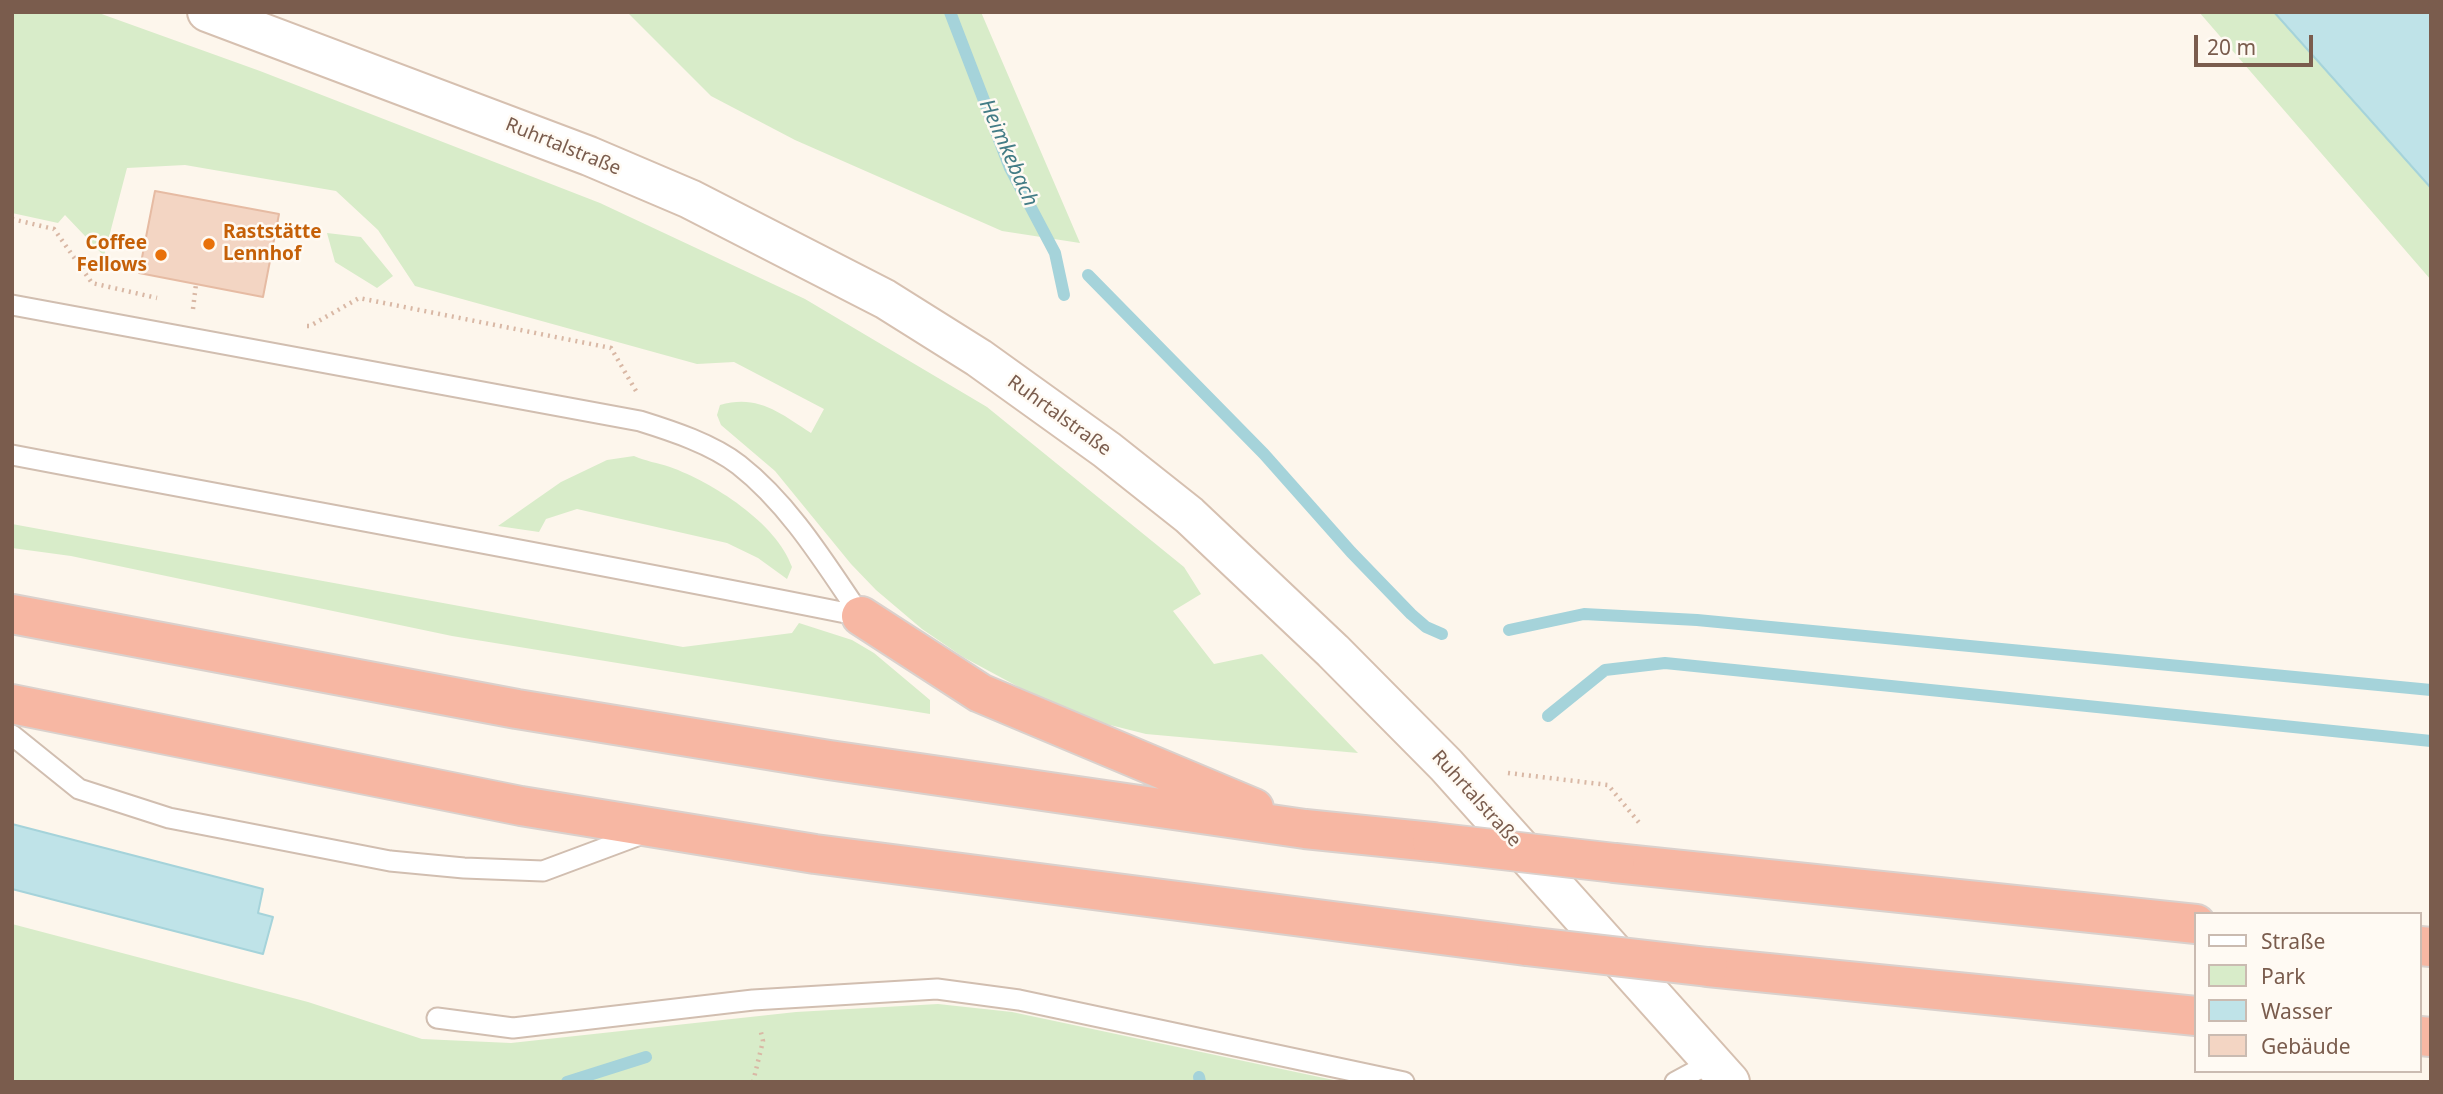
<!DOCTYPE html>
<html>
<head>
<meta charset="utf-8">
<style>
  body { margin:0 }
  #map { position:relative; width:2443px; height:1094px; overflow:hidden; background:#fdf6ec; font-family:"Noto Sans",sans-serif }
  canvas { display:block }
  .frame { position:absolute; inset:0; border:14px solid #7a5c4d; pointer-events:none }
  .legend { position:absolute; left:2194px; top:912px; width:228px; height:161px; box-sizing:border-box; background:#fffaf3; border:2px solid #cabbb1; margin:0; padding:9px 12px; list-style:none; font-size:21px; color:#7a5c4d }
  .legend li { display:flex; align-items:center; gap:14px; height:35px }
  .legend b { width:35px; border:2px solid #cabbb1 }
  .scale { position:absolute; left:2194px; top:35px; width:119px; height:32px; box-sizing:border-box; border:4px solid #7a5c4d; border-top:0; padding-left:9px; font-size:21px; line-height:24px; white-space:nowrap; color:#7a5c4d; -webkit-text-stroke:5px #fffaf3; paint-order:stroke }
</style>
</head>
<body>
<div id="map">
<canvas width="2443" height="1094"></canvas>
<div class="frame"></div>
<ul class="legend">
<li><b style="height:9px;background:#fff"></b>Straße</li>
<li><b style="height:19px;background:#d8ecc9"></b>Park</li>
<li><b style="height:19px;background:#bfe3e8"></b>Wasser</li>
<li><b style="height:19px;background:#f3d5c3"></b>Gebäude</li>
</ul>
<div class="scale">20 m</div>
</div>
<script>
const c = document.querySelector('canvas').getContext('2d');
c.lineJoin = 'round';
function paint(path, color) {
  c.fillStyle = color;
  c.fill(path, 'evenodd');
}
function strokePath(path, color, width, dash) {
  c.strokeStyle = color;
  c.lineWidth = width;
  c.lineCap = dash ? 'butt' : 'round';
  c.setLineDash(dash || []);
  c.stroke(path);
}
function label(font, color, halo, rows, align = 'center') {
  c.font = font + ' "Noto Sans",sans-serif';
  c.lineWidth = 5;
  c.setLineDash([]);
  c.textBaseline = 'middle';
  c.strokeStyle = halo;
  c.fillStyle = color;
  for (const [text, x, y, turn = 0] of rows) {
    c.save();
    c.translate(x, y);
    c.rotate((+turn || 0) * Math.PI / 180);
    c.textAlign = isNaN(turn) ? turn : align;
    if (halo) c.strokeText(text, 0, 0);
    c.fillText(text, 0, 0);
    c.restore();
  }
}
const green = new Path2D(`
  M 12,12 L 96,12 L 260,71 L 600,203 L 805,299 L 987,407 L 1184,567 L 1201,594 L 1173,611 L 1214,664 L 1262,654 L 1358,753 L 1146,734 L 1090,720 L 1041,699 L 963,657 L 922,629 L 876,590 L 851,564 L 775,471 L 721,425 L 717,415 L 720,405 C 758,394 780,413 811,433 L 824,409 L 734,362 L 697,364 L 415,286 L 378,230 L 336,191 L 185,165 L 127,168 L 104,256 L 65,215 L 58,223 L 12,213 Z
  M 627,12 L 981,12 L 1080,243 L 1002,231 L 795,140 L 711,96 Z
  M 2199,12 L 2274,12 L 2431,188 L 2431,280 Z
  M 327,233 L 361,237 L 393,276 L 377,288 L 335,262 Z
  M 634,456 C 645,461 658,463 670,467 C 712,482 777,523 792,567 L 787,579 L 758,558 L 727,543 L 577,509 L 546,519 L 539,532 L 498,526 L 561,482 L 607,460 Z
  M 12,524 L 683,647 L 792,633 L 799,623 L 852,640 L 874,653 L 930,700 L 930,714 L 452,636 L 71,556 L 12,548 Z
  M 12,924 L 308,1002 L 422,1039 L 511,1043 L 796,1012 L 938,1004 L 1012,1012 L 1343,1082 L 12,1082 Z`);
const water = new Path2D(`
  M 2274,12 L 2431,12 L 2431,188 Z
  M 12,824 L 263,889 L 258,913 L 273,917 L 263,954 L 12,889 Z`);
const stream = new Path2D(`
  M 950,12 L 1010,168 L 1055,253 L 1064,295
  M 1088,275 L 1264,454 L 1351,552 L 1411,614 L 1426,627 L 1442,634
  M 1509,630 L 1584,614 L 1697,620 L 2431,690
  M 1548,716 L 1605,670 L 1665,663 L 2431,741
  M 1199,1077 L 1200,1082
  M 567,1082 L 646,1057`);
const building = new Path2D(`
  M 155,191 L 279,214 L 263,297 L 139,273 Z`);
const path = new Path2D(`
  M 12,219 L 54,229 L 92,283 L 157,298
  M 193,309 L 196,284
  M 307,326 L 310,326 L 359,298 L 611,348 L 636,391
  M 1508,773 L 1608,785 L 1641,825
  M 753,1082 L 763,1041 L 760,1028`);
const lane = new Path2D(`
  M 12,305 L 640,421 C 672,431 712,444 739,465 C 789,504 825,563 861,616
  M 12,455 C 295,509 578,559 861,616
  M 12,735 L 79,789 L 169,818 L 390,861 L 464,868 L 543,871 L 645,833
  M 437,1018 L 513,1028 L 753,1000 L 937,989 L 1019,1000 L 1404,1082
  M 1675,1082 L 1712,1062`);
const secondary = new Path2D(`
  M 207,12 L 589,156 L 690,199 L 885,299 L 979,358 L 1107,450 L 1189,515 L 1333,651 L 1446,765 L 1730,1082`);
const highway = new Path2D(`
  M 12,614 L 517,709 L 829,760 L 1305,829 L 1432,842
  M 861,616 L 980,693 L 1254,808
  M 12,704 L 521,806 L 815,854 L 1526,946
  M 1615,863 L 2196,924
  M 2420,946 L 2431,947
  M 1708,967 L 2196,1016
  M 2420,1036 L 2431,1037`);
const highwayBridge = new Path2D(`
  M 1432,842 L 1615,863
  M 1526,946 L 1708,967`);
const markers = [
  [209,244,7,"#e8710a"],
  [161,255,7,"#e8710a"]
];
const streetNames = [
  ["Ruhrtalstraße",563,147,22],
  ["Ruhrtalstraße",1059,416,36],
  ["Ruhrtalstraße",1476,799,48]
];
const foodNames = [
  ["Raststätte",223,233],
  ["Lennhof",223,255],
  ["Coffee",147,244,"right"],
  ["Fellows",147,266,"right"]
];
const waterNames = [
  ["Heimkebach",1008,153,66]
];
paint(green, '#d8ecc9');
paint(water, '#bfe3e8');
strokePath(water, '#a5d3da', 2);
strokePath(stream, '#a5d3da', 12);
paint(building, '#f3d5c3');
strokePath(building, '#e6bba3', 2);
strokePath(lane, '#d1beb0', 23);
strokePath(secondary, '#d6c0b0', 42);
strokePath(highway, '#dad1cd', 42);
strokePath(path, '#d9b8a5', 4.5, [2, 5]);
strokePath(lane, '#fff', 19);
strokePath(secondary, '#fff', 38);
strokePath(highway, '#f7b7a3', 38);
strokePath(highwayBridge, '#dad1cd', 42, []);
strokePath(highwayBridge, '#f7b7a3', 38);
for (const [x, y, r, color] of markers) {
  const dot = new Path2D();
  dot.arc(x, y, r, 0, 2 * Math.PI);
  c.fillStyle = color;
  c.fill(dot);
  strokePath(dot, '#fffaf3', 2.5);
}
label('19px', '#7a5c4d', '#fffaf3', streetNames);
label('bold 19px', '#c56008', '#fffaf3', foodNames, 'left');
label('italic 21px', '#437c86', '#fffaf3', waterNames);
</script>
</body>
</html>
